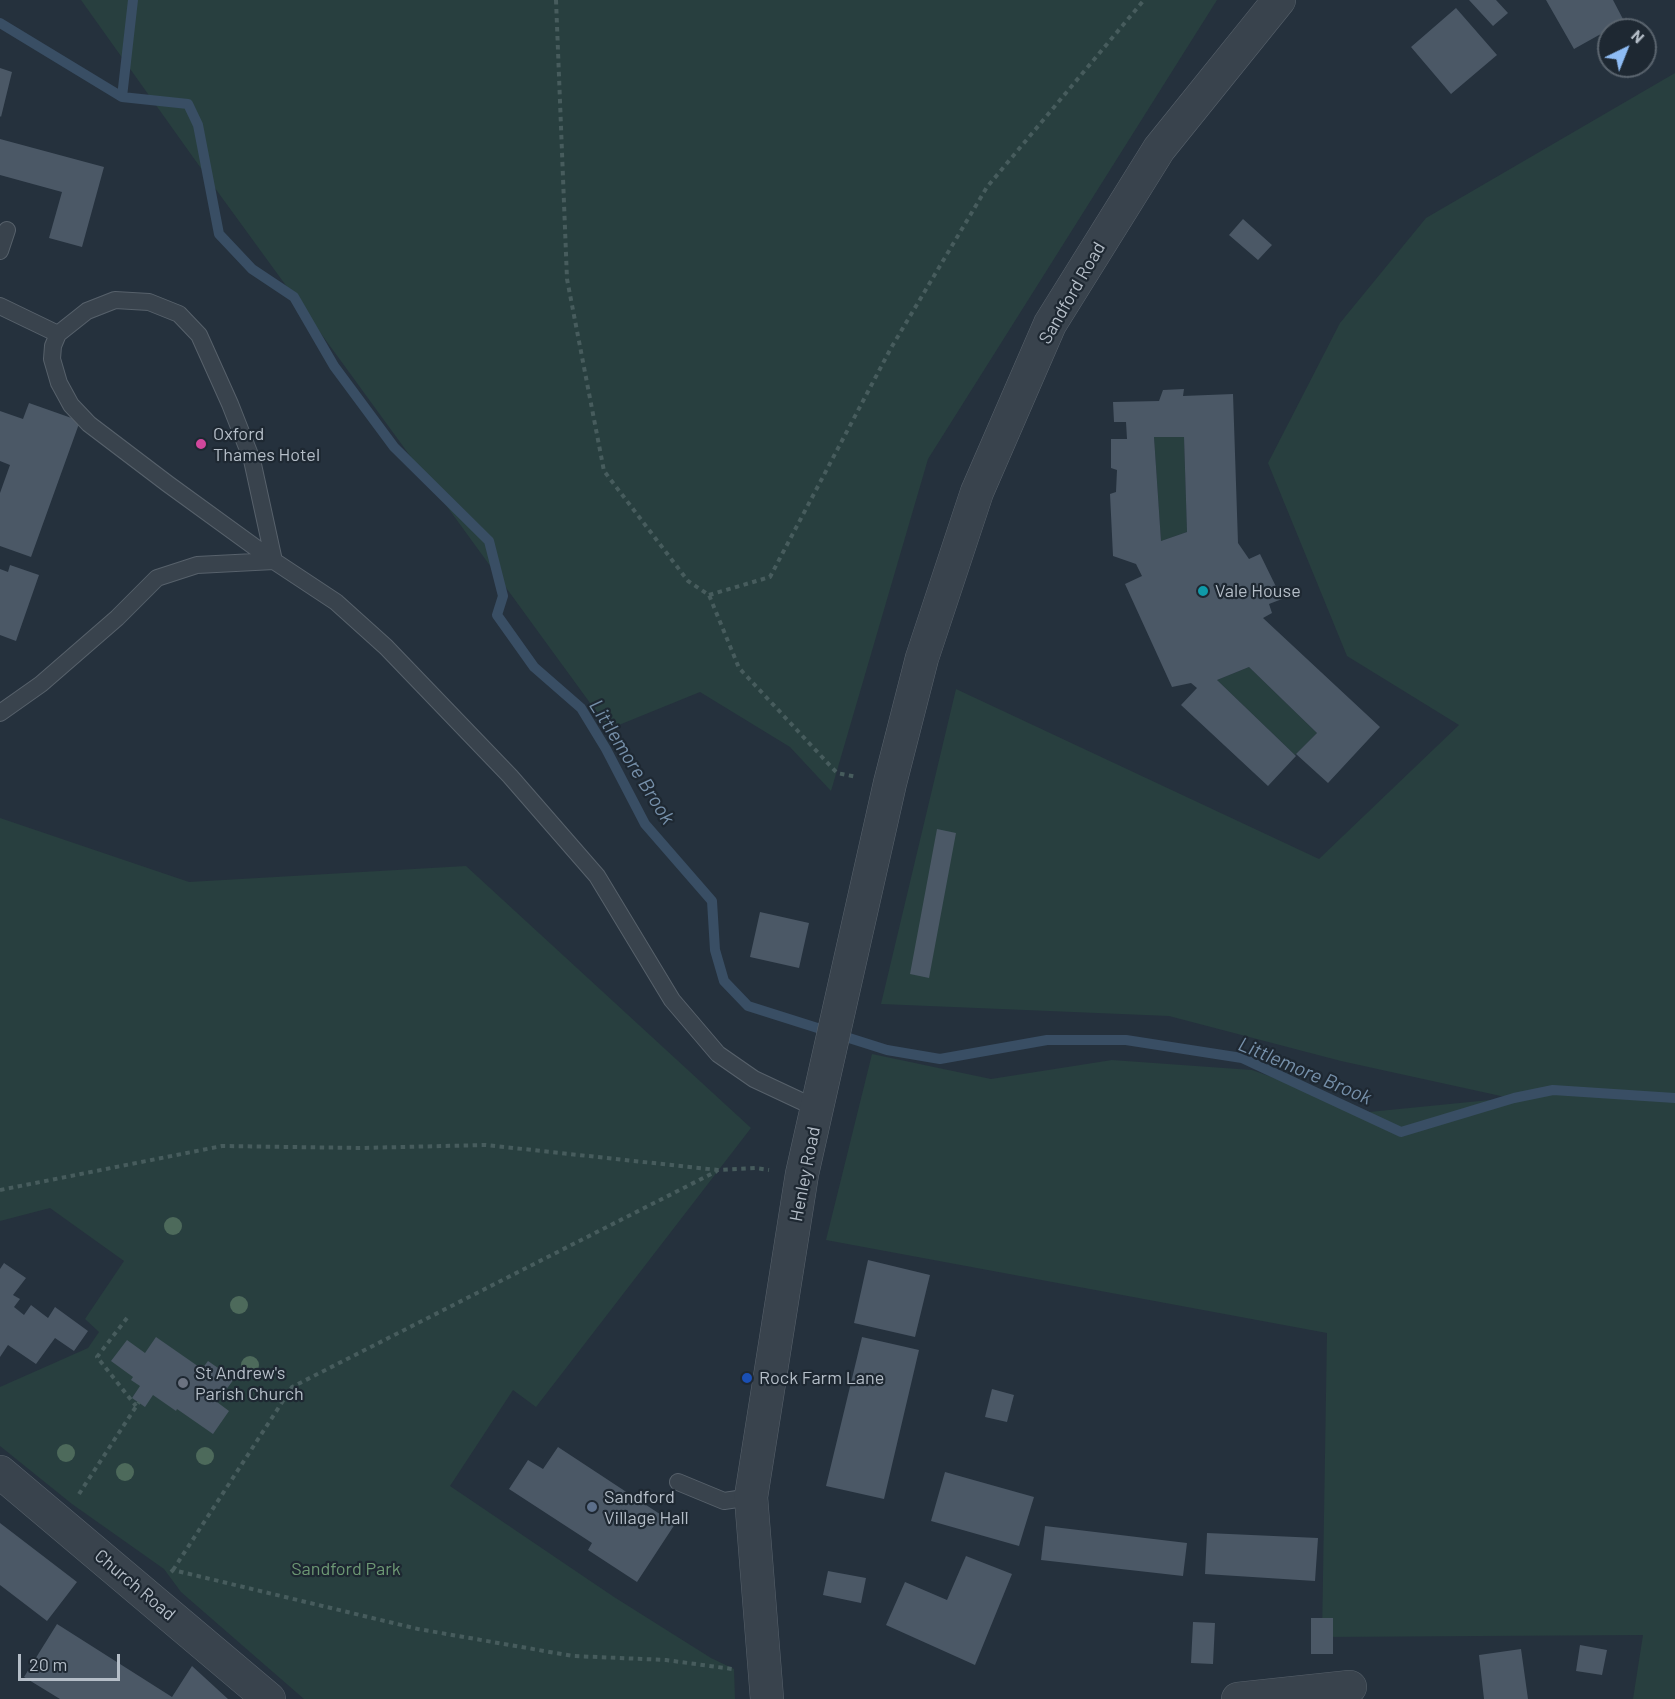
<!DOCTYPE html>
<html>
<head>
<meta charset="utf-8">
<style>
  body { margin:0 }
  #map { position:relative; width:1675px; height:1699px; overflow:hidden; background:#25313d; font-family:Barlow,sans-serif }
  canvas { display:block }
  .north { position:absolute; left:1597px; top:18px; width:60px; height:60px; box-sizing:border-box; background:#1e2832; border:2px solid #5a646e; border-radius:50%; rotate:43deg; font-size:16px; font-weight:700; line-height:24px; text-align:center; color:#b5bec8 }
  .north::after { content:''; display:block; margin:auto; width:21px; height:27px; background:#8ebcf4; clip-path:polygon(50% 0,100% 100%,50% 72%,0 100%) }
  .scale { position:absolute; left:18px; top:1654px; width:102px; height:27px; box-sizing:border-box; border:3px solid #b5bec8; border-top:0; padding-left:8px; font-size:18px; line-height:21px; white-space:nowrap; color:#b5bec8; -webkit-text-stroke:4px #1e2832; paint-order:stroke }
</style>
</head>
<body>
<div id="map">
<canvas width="1675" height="1699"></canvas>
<div class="north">N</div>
<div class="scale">20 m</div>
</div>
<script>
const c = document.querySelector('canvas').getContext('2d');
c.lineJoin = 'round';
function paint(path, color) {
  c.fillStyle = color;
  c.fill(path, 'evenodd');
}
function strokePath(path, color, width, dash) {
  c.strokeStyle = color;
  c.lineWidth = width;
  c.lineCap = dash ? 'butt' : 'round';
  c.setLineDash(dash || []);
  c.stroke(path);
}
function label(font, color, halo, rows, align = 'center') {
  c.font = font + ' Barlow,sans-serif';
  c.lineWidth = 4.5;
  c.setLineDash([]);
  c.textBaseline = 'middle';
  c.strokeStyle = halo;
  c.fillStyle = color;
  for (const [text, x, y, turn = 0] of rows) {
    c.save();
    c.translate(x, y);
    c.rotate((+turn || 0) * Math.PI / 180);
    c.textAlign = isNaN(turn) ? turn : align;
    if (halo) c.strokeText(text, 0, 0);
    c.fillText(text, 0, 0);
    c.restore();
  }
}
const green = new Path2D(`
  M 81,0 L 1217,0 L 928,459 L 831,791 L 790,747 L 700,692 L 609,729 L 220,195 Z
  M 1675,73 L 1675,1699 L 1633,1699 L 1643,1635 L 1322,1637 L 1327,1333 L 826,1240 L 872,1054 L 991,1079 L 1112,1060 L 1252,1070 L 1369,1112 L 1510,1098 L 1341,1061 L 1169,1016 L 881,1004 L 956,689 L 1319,859 L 1459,725 L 1347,656 L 1268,463 L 1340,323 L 1426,218 Z
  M 1154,437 L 1184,437 L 1187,532 L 1161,541 Z
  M 1249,667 L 1317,733 L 1295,755 L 1217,680 Z
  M 0,818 L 189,882 L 466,866 L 751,1128 L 536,1407 L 513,1390 L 450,1486 L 614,1597 L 711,1658 L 734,1669 L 735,1699 L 304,1699 L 181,1592 L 164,1569 L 72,1504 L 0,1446 L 0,1387 L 88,1348 L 99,1332 L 85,1319 L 124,1261 L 50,1208 L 0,1221 Z`);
const stream = new Path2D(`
  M 133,0 L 122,97 L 188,104 L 198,125 L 219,234 L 252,269 L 294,297 L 334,366 L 394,447 L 489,541 L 503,596 L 497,615 L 534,667 L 581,708 L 606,749 L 645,824 L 712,901 L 715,950 L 724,981 L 748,1006 L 887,1050 L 940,1059 L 1047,1040 L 1126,1040 L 1242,1058 L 1401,1132 L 1514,1098 L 1553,1090 L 1675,1098
  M 0,23 L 122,97`);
const building = new Path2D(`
  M 1469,0 L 1496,0 L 1508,13 L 1493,26 Z
  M 1546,0 L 1613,0 L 1624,21 L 1574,49 Z
  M 1456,8 L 1497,55 L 1451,94 L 1411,47 Z
  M 0,68 L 12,72 L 1,117 L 0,116 Z
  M 0,139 L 104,167 L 82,247 L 49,238 L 62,192 L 0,175 Z
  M 1243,219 L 1272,245 L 1258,260 L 1229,235 Z
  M 1184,389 L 1183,396 L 1233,394 L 1238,543 L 1249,559 L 1260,554 L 1282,599 L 1269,604 L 1272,613 L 1263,618 L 1380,727 L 1328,783 L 1296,754 L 1317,733 L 1249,667 L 1217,680 L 1296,756 L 1268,786 L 1181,705 L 1197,688 L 1191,683 L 1172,687 L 1125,584 L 1142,576 L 1136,564 L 1113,556 L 1110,494 L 1116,492 L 1117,470 L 1111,468 L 1111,439 L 1127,439 L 1126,422 L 1114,422 L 1113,402 L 1159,401 L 1163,390 ZM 1154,437 L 1184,437 L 1187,532 L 1161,541 Z
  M 29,403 L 80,421 L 31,557 L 0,546 L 0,493 L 10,465 L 0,461 L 0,411 L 23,419 Z
  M 10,565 L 39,575 L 16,641 L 0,635 L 0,569 L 8,572 Z
  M 937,829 L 956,833 L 929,978 L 910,974 Z
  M 760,912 L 809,923 L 799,968 L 750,957 Z
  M 868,1260 L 930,1275 L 915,1337 L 854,1323 Z
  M 4,1263 L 26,1278 L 13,1295 L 20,1299 L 14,1307 L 24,1315 L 31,1305 L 48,1318 L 55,1307 L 88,1331 L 74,1351 L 55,1338 L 36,1364 L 8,1345 L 0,1357 L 0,1269 Z
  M 156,1337 L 202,1369 L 208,1361 L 234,1379 L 217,1402 L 229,1411 L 213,1434 L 177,1409 L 176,1411 L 153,1395 L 145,1407 L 132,1398 L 140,1386 L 131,1380 L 133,1377 L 111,1361 L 127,1340 L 145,1353 Z
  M 862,1337 L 919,1350 L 884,1499 L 826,1486 Z
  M 992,1389 L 1014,1395 L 1007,1422 L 985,1417 Z
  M 558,1447 L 675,1524 L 637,1582 L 588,1550 L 592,1543 L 509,1489 L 528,1460 L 543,1469 Z
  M 945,1472 L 1034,1497 L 1019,1546 L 931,1521 Z
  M 0,1523 L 77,1582 L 47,1621 L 0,1585 Z
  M 1045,1526 L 1187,1543 L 1183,1576 L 1041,1560 Z
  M 1207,1533 L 1318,1538 L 1315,1581 L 1205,1574 Z
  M 966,1556 L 1012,1574 L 975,1665 L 886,1625 L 905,1582 L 947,1600 Z
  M 828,1571 L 866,1578 L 861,1603 L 823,1595 Z
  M 1311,1618 L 1333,1618 L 1333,1654 L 1311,1654 Z
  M 1193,1622 L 1215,1623 L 1213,1664 L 1191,1663 Z
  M 57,1624 L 172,1697 L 192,1666 L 228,1699 L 60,1699 L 24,1677 Z
  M 1580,1645 L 1607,1650 L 1602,1675 L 1576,1671 Z
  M 1521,1649 L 1528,1699 L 1484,1699 L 1479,1655 Z`);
const path = new Path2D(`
  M 556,0 L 567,279 L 604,471 L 688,581 L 709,595 L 739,668 L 837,773 L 857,777
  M 709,595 L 770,577 L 891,348 L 987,187 L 1144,0
  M 0,1190 L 222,1146 L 360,1148 L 486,1145 L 718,1170 L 755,1168 L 769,1170
  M 127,1318 L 97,1357 L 136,1406
  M 79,1494 L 139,1402
  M 173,1570 L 292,1387 L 717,1171
  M 171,1572 L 173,1570 L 418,1629 L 573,1656 L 666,1660 L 732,1669`);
const service = new Path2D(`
  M 0,251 L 7,230
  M 0,306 L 58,334
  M 274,561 L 252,460 L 230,404 L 199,335 L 179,314 L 149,302 L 115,300 L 87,311 L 58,334 L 53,346 L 52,359 L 59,383 L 71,405 L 89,424 L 168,484 L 274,561 L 336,602 L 386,647 L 510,776 L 597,876 L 672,1000 L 718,1054 L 754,1079 L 818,1109
  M 0,713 L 41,684 L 117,618 L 157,578 L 197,565 L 274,561
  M 678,1482 L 724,1501 L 751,1497`);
const minor = new Path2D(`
  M 0,1472 L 269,1699
  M 1238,1699 L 1350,1687`);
const tertiary = new Path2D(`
  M 767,1699 L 751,1497 L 802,1174 L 890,783 L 922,658 L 977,492 L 1050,324 L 1159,149 L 1279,0`);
const trees = [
  [173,1226],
  [239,1305],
  [250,1365],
  [66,1453],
  [205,1456],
  [125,1472]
];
const markers = [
  [201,444,6,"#d1479c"],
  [1203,591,6,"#0f9aa8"],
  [747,1378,6,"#1a4fb4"],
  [183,1383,6,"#6b7280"],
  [592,1507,6,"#5c6f8a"]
];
const streetNames = [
  ["Sandford Road",1072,293,-60],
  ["Henley Road",805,1174,-79],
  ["Church Road",135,1585,40]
];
const poiNames = [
  ["Oxford",213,434],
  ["Thames Hotel",213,455],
  ["Vale House",1215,591],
  ["St Andrew's",195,1373],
  ["Parish Church",195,1394],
  ["Rock Farm Lane",759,1378],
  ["Sandford",604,1497],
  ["Village Hall",604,1518]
];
const parkNames = [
  ["Sandford Park",346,1569]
];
const waterNames = [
  ["Littlemore Brook",632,762,58],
  ["Littlemore Brook",1305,1071,23]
];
paint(green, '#283f3f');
strokePath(stream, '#394e64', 10);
paint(building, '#4b5866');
strokePath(service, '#57616b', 18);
strokePath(minor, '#57616b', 34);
strokePath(tertiary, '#57616b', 34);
strokePath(path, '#475c5d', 4, [4.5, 4.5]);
strokePath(service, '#39434d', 16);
strokePath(minor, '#39434d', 33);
strokePath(tertiary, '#39434d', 33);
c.fillStyle = '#4d6a5b';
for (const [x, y] of trees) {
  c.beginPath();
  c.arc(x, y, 9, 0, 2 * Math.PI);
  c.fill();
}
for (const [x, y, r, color] of markers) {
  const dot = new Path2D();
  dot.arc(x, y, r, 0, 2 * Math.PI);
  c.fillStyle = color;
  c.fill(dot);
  strokePath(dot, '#1e2832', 2);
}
label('18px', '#b5bec8', '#1e2832', streetNames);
label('18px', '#b5bec8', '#1e2832', poiNames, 'left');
label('18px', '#6d9874', '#1e2832', parkNames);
label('italic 20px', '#7690aa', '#1e2832', waterNames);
</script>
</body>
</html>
